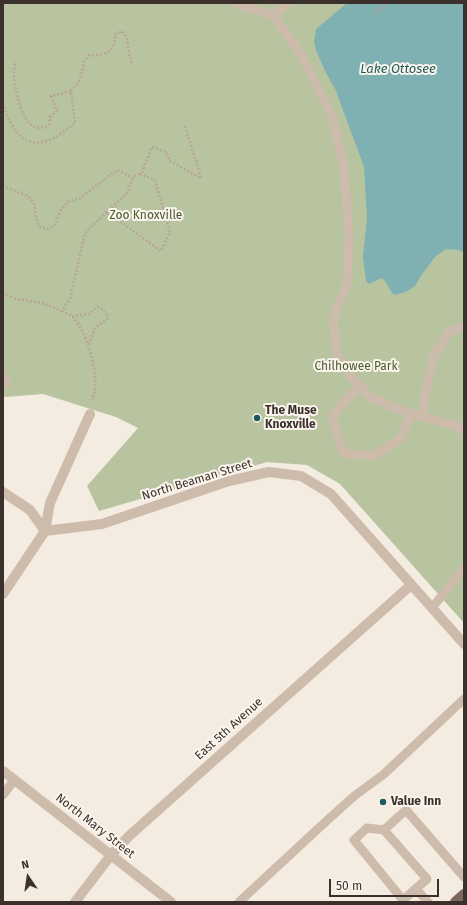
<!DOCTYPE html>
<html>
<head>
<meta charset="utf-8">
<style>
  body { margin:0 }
  #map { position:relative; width:467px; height:905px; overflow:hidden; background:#f4ebe1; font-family:"Fira Sans",sans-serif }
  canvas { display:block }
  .frame { position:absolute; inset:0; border:4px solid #3b302b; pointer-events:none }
  .north { position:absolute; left:8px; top:857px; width:40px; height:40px; -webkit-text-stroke:3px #fbf5ee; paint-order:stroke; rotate:347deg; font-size:11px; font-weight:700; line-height:16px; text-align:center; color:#3b302b }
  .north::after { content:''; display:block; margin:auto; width:14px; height:18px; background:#3b302b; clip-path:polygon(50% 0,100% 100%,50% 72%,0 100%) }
  .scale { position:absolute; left:329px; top:879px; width:110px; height:18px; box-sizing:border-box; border:2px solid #3b302b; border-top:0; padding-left:5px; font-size:12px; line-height:14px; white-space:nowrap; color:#3b302b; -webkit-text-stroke:3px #fbf5ee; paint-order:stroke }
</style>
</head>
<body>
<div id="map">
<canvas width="467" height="905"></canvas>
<div class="frame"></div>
<div class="north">N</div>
<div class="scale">50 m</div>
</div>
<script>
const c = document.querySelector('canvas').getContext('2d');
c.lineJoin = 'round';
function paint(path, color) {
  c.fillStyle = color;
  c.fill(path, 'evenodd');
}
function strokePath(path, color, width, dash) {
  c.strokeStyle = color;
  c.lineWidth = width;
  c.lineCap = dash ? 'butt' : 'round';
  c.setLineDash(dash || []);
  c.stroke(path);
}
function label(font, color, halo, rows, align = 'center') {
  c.font = font + ' "Fira Sans",sans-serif';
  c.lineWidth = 4;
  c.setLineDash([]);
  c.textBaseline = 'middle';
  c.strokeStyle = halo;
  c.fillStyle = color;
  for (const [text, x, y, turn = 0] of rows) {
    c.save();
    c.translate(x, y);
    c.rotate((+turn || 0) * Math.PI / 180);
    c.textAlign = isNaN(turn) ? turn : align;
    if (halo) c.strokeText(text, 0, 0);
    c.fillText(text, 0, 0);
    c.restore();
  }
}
const green = new Path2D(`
  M 3,3 L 464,3 L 464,623 L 340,484 L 307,465 L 267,462 L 99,511 L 87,486 L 138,428 L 116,417 L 43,394 L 6,397 L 3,396 Z`);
const water = new Path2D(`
  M 347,3 L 464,3 L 464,252 L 458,250 L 446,249 L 435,257 L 420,277 L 415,286 L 406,292 L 394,295 C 389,290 388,283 382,278 L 369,284 L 366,281 L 363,257 L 367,218 L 364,167 L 336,91 L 324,69 L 316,50 L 314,42 L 316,29 Z`);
const path = new Path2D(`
  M 375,13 L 388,3
  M 71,91 L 79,82 L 85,60 L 90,55 C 97,55 108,55 112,48 C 114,45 115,38 116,34 L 122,31 L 127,37 L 129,54 L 132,63
  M 3,103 C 8,123 21,149 46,141 C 57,138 66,130 75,123 L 71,91 L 51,96 L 57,111 L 50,117 L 49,125 C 24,140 16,94 14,77 C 13,72 15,66 15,61
  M 3,185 C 11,191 29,194 33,202 C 37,211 34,218 40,227 L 48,229 L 55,225 L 60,211 L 68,202 L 80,198 L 117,170 L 133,178
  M 107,212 L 161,251 L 170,232 L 155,180 L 140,174
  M 3,294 L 17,299 L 41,303 L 62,311 L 70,298 L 85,233 L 127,193 L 133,178 L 142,172 L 152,147 L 166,152 L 170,161 L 201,178 L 185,126
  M 62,311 C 66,313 71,315 73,317 C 87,333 97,367 95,388 C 95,392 93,396 92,400
  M 72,316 L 89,314 L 97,307 L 100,307 L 107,315 L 107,319 L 95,328 L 88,346`);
const service = new Path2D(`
  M 238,3 L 244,7 L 273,15 L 302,56 L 332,116 L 344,169 L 349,234 L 347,283 L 333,319 L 337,354 L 349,374 L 370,397 L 400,410 L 459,427 L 464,431
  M 273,15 L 288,3
  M 3,377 L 7,383
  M 359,385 L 332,416 L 343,453 L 374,456 L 400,439 L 412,414
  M 423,417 L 426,389 L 434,355 L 450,331 L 464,327
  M 432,608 L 464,568
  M 3,795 L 14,780
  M 367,828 L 384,830 L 427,879 L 403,900 L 354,840 Z
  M 384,830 L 406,810 L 464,877
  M 416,889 L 428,902
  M 239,902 L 321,826 L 353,797 L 384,774 L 464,699`);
const minor = new Path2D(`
  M 3,492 L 30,510 L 45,531 L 102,524 L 229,481 L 269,472 L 301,476 L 331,494 L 464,644
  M 3,594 L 45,531 L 50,503 L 90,414
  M 3,771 L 171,902
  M 75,902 L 111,855 L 129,836 L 411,585`);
const primary = new Path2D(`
  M 455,902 L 464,894`);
const markers = [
  [257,418,4,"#1f5a5e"],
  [383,802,4,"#1f5a5e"]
];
const parkNames = [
  ["Zoo Knoxville",146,216],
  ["Chilhowee Park",356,367]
];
const poiNames = [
  ["The Muse",265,411],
  ["Knoxville",265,425],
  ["Value Inn",391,802]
];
const streetNames = [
  ["North Beaman Street",197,480,-17],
  ["East 5th Avenue",229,729,-42],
  ["North Mary Street",95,826,38]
];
const waterNames = [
  ["Lake Ottosee",398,69]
];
paint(green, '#b8c4a0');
paint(water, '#7fb0b2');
strokePath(path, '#b9a596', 2.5, [2, 2]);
strokePath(service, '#cdbbac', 9);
strokePath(minor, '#cdbbac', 10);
strokePath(primary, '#7d675c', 10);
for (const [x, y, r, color] of markers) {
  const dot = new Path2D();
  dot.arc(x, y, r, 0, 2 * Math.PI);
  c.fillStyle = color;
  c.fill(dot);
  strokePath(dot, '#fbf5ee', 1.5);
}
label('12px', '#4a5a2e', '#fbf5ee', parkNames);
label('bold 12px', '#3b302b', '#fbf5ee', poiNames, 'left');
label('12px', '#3b302b', '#fbf5ee', streetNames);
label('italic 13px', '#1f5a5e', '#fbf5ee', waterNames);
</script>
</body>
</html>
